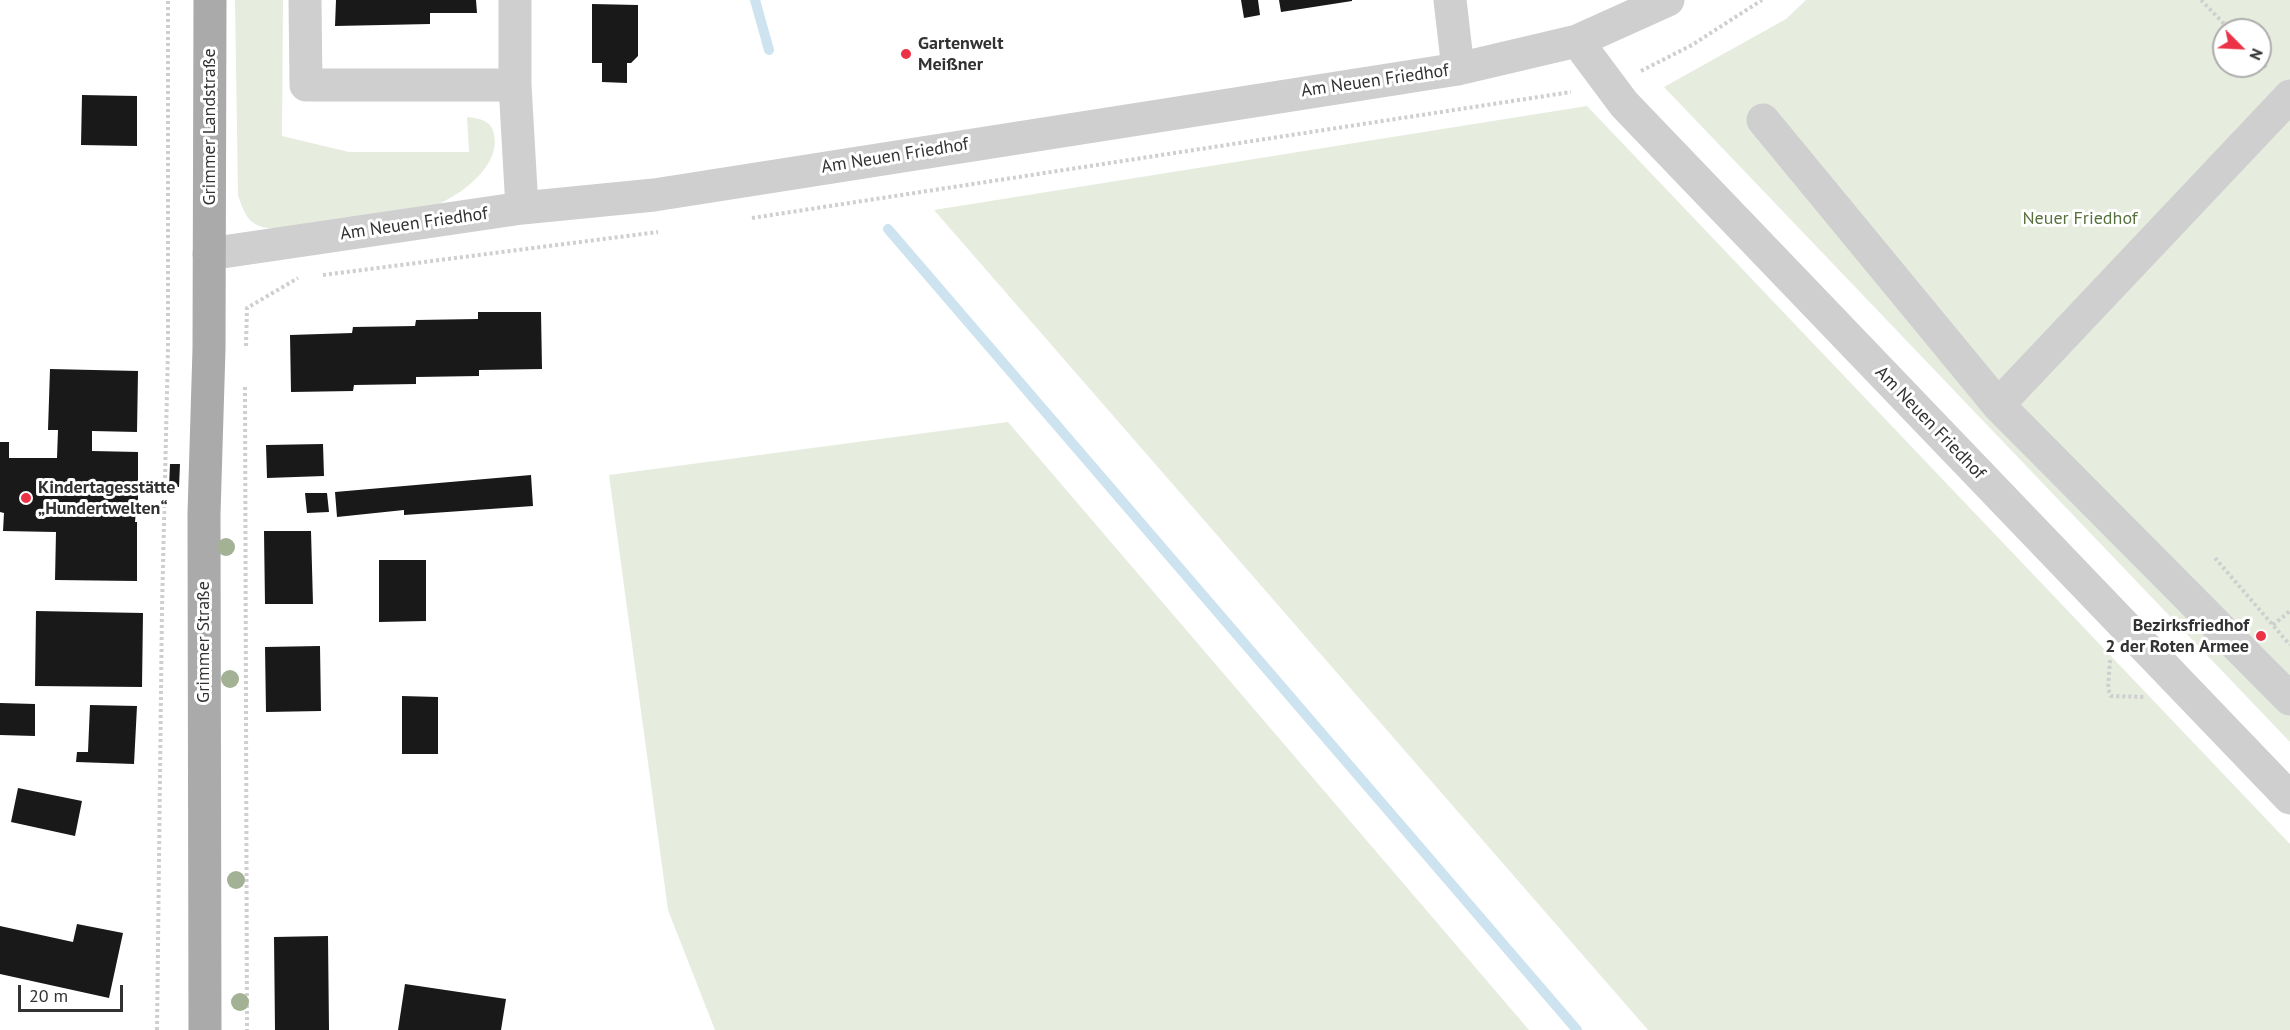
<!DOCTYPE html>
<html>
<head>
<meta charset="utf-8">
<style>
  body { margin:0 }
  #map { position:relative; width:2290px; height:1030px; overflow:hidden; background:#fff; font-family:"PT Sans",sans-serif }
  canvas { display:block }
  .north { position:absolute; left:2212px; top:18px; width:60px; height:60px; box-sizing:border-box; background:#fff; border:2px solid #adadad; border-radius:50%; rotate:114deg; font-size:16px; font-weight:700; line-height:24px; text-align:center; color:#323232 }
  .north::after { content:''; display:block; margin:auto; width:21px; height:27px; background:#ec3246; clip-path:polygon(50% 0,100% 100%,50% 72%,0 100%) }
  .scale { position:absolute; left:18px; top:985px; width:105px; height:27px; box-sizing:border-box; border:3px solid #323232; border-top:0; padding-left:8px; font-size:18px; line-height:21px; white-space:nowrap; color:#323232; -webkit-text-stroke:4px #fff; paint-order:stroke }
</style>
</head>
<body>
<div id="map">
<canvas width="2290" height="1030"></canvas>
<div class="north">N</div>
<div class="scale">20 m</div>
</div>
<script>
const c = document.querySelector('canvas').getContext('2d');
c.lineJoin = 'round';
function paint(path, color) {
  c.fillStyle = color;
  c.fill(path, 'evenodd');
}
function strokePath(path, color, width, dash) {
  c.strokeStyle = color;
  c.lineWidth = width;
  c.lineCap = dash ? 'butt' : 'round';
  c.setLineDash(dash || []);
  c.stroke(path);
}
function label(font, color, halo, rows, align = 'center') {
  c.font = font + ' "PT Sans",sans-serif';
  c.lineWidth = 6;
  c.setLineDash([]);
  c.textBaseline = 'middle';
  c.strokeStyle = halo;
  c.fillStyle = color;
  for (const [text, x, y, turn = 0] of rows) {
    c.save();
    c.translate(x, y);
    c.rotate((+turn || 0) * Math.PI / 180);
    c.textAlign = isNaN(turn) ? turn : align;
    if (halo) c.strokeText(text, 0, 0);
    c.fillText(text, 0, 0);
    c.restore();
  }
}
const green = new Path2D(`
  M 235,0 L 283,0 L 282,136 L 349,152 L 469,152 L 467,117 C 477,118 490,120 493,131 C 504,163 463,194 436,205 C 423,210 405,210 391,212 C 354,218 317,223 281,229 C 253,229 246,221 238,195 Z
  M 1806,0 L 2290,0 L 2290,742 L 1664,87 L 1786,19 ZM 2224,30 L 2260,30 L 2260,66 L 2224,66 Z
  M 1587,106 L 2290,844 L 2290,1030 L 1648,1030 L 934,210 Z
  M 1008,422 L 1529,1030 L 715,1030 L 668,910 L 609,475 Z`);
const stream = new Path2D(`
  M 755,0 L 769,50
  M 888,229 L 1577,1030`);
const building = new Path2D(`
  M 336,0 L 476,0 L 477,13 L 430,13 L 430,24 L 335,26 Z
  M 1241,0 L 1258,0 L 1260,15 L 1244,18 Z
  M 1279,0 L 1352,0 L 1352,1 L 1281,12 Z
  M 592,4 L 638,5 L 638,56 L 631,63 L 627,63 L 627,83 L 602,82 L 602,63 L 592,63 Z
  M 82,95 L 137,96 L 137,146 L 81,145 Z
  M 478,312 L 541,312 L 542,369 L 479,370 L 479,376 L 416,377 L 416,384 L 354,385 L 353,391 L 291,392 L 290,335 L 352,333 L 353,327 L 415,326 L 416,320 L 478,319 Z
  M 50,369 L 138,371 L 137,432 L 92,431 L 92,451 L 138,452 L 138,510 L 136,510 L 135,522 L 137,522 L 137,581 L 55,580 L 56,532 L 3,531 L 4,513 L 0,512 L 0,442 L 9,442 L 9,458 L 57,458 L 58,430 L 48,430 Z
  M 323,444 L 324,476 L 267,478 L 266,445 Z
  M 170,464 L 180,464 L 179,487 L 169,487 Z
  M 531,475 L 533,506 L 404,515 L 404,510 L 337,517 L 335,492 Z
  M 305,493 L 327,493 L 329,512 L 307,513 Z
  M 264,531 L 311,531 L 313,604 L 265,604 Z
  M 379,560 L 426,560 L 426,621 L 379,622 Z
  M 36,611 L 143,613 L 142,687 L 35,686 Z
  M 320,646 L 321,711 L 266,712 L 265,647 Z
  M 402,696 L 438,697 L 438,754 L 402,754 Z
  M 0,703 L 35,704 L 35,736 L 0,735 Z
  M 90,705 L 137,706 L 134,764 L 76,762 L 77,752 L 88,752 Z
  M 18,788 L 82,801 L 75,836 L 11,822 Z
  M 77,924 L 123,933 L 109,998 L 0,974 L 0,926 L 73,942 Z
  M 328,936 L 329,1030 L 275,1030 L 274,937 Z
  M 405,984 L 506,999 L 501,1030 L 398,1030 Z`);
const path = new Path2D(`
  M 2201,0 L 2230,30
  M 2260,61 L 2268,69
  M 1641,71 L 1692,45 L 1762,0
  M 752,218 L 1571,92
  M 323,275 L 658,232
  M 246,346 L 247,308 L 298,278
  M 245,387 L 247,1030
  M 2215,558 L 2290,645
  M 2273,625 L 2290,611
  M 2110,660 L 2108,689 L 2111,696 L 2144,697
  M 157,1030 L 162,609 L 168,349 L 168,0`);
const minor = new Path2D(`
  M 305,0 L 306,85 L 515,85
  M 515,0 L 515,85 L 522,208
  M 1450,0 L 1458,69
  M 1577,41 L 1624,104 L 2290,798
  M 1763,120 L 1998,405 L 2290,699
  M 209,254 L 522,208 L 654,195 L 1458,69 L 1577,41 L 1668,0
  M 1998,405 L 2290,96`);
const major = new Path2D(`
  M 205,1030 L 204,514 L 209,349 L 210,0`);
const trees = [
  [226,547],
  [230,679],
  [236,880],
  [240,1002]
];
const markers = [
  [906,54,6,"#ec3246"],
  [26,498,6,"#ec3246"],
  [2261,636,6,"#ec3246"]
];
const poiNames = [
  ["Gartenwelt",918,44],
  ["Meißner",918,65],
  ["Kindertagesstätte",38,488],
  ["„Hundertwelten“",38,509],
  ["Bezirksfriedhof",2249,626,"right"],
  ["2 der Roten Armee",2249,647,"right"]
];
const streetNames = [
  ["Am Neuen Friedhof",1375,81,-8],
  ["Grimmer Landstraße",210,127,-90],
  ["Am Neuen Friedhof",895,156,-9],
  ["Am Neuen Friedhof",414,224,-8],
  ["Am Neuen Friedhof",1930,423,46],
  ["Grimmer Straße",204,642,-90]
];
const parkNames = [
  ["Neuer Friedhof",2080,219]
];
paint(green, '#e6ecde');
strokePath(stream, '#cde3ef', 10);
paint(building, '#191919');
strokePath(path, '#cfcfcf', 4, [3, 3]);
strokePath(minor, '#cfcfcf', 33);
strokePath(major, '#aaa', 33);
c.fillStyle = '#a3b194';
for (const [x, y] of trees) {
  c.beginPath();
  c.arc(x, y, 9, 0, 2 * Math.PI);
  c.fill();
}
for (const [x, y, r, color] of markers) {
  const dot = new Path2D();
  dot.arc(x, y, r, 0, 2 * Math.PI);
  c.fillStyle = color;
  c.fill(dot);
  strokePath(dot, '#fff', 2);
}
label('bold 18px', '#323232', '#fff', poiNames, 'left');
label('18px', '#323232', '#fff', streetNames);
label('18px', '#57713d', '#fff', parkNames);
</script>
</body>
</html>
